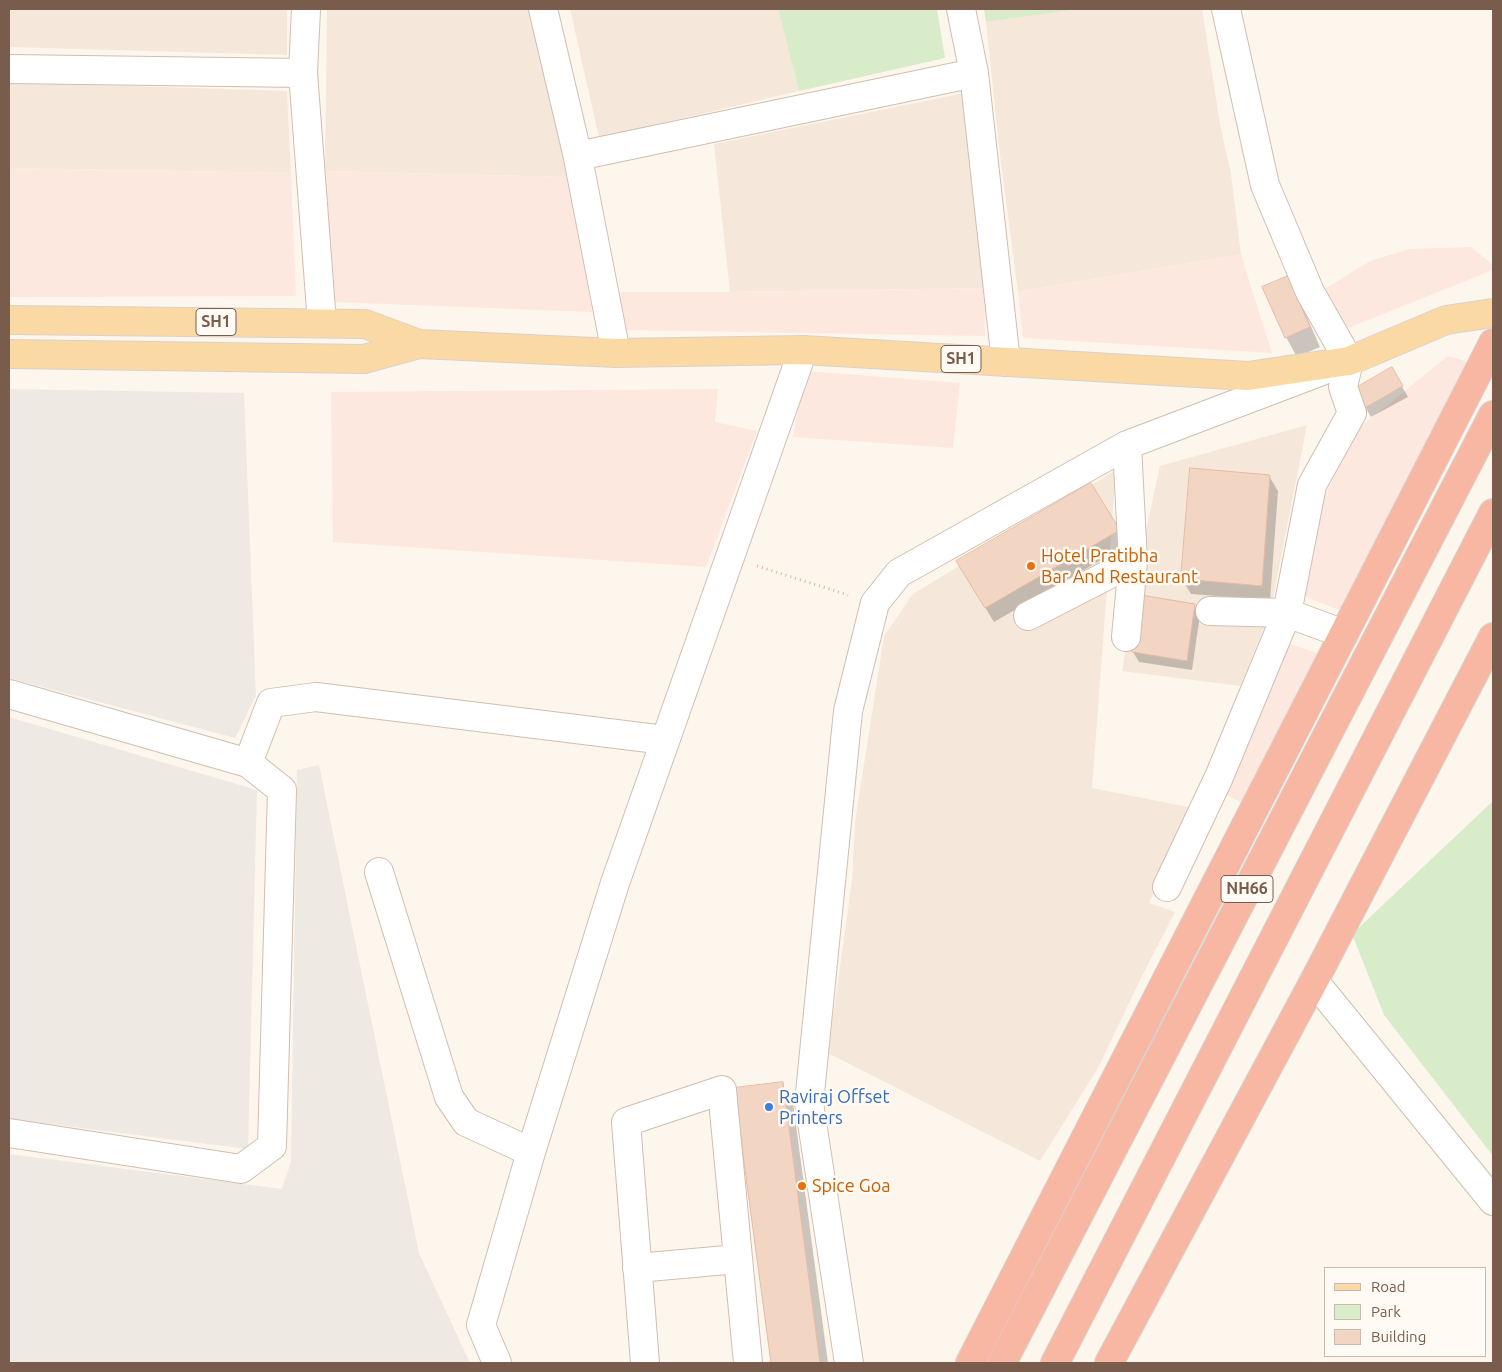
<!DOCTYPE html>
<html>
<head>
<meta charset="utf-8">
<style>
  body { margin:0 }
  #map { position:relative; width:1502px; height:1372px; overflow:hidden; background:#fdf6ec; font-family:Ubuntu,sans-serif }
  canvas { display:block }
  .frame { position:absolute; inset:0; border:10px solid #7a5c4d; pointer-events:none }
  .legend { position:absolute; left:1324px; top:1267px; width:162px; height:90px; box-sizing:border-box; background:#fffaf3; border:1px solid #cabbb1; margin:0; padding:6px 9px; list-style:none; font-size:15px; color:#7a5c4d }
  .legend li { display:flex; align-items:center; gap:10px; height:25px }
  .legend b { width:25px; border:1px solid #cabbb1 }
</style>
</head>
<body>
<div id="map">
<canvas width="1502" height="1372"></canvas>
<div class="frame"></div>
<ul class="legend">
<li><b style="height:6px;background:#fbd9a5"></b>Road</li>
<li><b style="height:14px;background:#d8ecc9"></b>Park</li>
<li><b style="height:14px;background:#f3d5c3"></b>Building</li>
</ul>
</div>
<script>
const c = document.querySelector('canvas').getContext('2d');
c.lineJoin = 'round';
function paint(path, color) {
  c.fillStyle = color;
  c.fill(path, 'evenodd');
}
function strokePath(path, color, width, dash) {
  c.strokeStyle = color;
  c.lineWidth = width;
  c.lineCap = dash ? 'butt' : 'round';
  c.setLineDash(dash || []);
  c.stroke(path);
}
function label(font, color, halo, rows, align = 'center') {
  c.font = font + ' Ubuntu,sans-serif';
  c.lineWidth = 5;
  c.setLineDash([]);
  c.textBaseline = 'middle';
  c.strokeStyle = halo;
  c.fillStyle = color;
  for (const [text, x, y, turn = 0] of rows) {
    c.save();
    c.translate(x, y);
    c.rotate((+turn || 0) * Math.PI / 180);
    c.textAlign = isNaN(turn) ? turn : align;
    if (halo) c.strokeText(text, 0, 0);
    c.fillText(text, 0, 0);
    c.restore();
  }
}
const residential = new Path2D(`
  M 9,9 L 287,9 L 287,55 L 9,47 Z
  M 327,9 L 531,9 L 569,177 L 325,171 Z
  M 570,9 L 778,9 L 799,91 L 599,138 Z
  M 1080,9 L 1202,9 L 1220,124 L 1231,174 L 1241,255 L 1018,292 L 1000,155 L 986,22 Z
  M 9,82 L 287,91 L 291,173 L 9,168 Z
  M 964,93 L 985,288 L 730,292 L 714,144 Z
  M 1307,425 L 1270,613 L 1240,686 L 1122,671 L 1145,535 L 1160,466 Z
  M 1116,470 L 1092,788 L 1193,808 L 1149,903 L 1175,912 L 1141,978 L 1098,1068 L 1040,1161 L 828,1053 L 852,880 L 855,822 L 884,636 L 913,594 Z`);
const commercial = new Path2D(`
  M 9,168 L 291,173 L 296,296 L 9,297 Z
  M 325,171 L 569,177 L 592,312 L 334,302 Z
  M 1471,247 L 1493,265 L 1493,270 L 1348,328 L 1323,290 L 1370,261 L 1409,249 Z
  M 1241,255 L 1272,353 L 1023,338 L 1018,292 Z
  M 985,288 L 985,336 L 625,330 L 619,292 L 730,292 Z
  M 1448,356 L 1466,361 L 1467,380 L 1341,611 L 1297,593 L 1327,491 L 1360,427 Z
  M 805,371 L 960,383 L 953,448 L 793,437 Z
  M 718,389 L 715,422 L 757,431 L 706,567 L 333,542 L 331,392 Z
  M 1281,641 L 1320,654 L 1247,805 L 1226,795 Z`);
const industrial = new Path2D(`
  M 9,389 L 244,393 L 256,696 L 235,738 L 9,678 Z
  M 9,717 L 257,790 L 248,1149 L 9,1119 Z
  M 319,765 L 419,1253 L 470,1363 L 9,1363 L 9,1154 L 282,1189 L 291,1162 L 297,770 Z`);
const green = new Path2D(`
  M 778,9 L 937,9 L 945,58 L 799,91 Z
  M 984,9 L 1080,9 L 986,22 Z
  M 1493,801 L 1493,1156 L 1384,1015 L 1352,934 Z`);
const shadow = new Path2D(`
  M 1287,278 L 1298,297 L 1320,347 L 1297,357 L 1286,337 Z
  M 1392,369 L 1408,397 L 1371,417 L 1355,390 Z
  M 1191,469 L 1269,476 L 1278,491 L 1270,600 L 1191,594 L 1182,579 Z
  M 1119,531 L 1127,545 L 994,622 L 966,576 Z
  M 1194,605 L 1200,615 L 1192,670 L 1139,662 L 1133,652 Z
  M 782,1084 L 793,1103 L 828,1363 L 772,1363 L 736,1090 Z`);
const building = new Path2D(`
  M 1288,276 L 1310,327 L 1285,338 L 1262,287 Z
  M 1392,367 L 1403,386 L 1365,408 L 1354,389 Z
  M 1190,468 L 1270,475 L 1262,586 L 1181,579 Z
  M 1091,483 L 1120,530 L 985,608 L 956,561 Z
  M 1141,595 L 1195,604 L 1187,661 L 1132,652 Z
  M 783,1082 L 820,1363 L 771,1363 L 734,1088 Z`);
const path = new Path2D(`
  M 757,566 L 848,595`);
const minor = new Path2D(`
  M 306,9 L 303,73 L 322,323
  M 543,9 L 577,153 L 616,353
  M 961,9 L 974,73 L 1006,362
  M 9,69 L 303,73
  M 578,156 L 974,73
  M 1210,611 L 1287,613 L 1344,634
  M 1028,616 L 1133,562 L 1127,445
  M 1126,637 L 1133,562
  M 9,694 L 248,763 L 282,790 L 272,1146 L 241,1169 L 9,1133
  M 248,763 L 271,703 L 316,697 L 665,740
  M 379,872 L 449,1097 L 466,1122 L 531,1152
  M 1167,887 L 1219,777 L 1287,613 L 1312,485 L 1352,413 L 1343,387 L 1349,361 L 1310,292 L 1265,185 L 1226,9
  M 1314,981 L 1493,1201
  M 637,1268 L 738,1259
  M 497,1363 L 481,1325 L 531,1152 L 615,883 L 803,350
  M 645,1363 L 626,1122 L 722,1090 L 748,1363
  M 849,1363 L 809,1103 L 848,711 L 875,603 L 899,573 L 1127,445 L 1322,371`);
const major = new Path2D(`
  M 9,320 L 365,324 L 419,344 L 616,353 L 803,350 L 1248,376 L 1349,361 L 1446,320 L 1493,313
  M 9,354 L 364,359 L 419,344`);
const highway = new Path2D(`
  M 970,1363 L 1493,343
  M 1002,1363 L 1493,415
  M 1055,1363 L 1493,513
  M 1109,1363 L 1314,981 L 1493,637`);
const markers = [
  [1031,566,5,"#e8710a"],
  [769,1107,5,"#3f7fe0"],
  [802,1186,5,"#e8710a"]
];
const shields = [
  [216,322,40],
  [961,359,40],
  [1247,889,52]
];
const shieldNames = [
  ["SH1",216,322],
  ["SH1",961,359],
  ["NH66",1247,889]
];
const foodNames = [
  ["Hotel Pratibha",1041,556],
  ["Bar And Restaurant",1041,577],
  ["Spice Goa",812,1186]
];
const shopNames = [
  ["Raviraj Offset",779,1097],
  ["Printers",779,1118]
];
paint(residential, '#f5e8da');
paint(commercial, '#fde8e0');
paint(industrial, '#efe9e4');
paint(green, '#d8ecc9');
paint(shadow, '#0003');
paint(building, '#f3d5c3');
strokePath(building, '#e6bba3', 1);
strokePath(minor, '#d1beb0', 30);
strokePath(major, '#dad1cd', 30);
strokePath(highway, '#dad1cd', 30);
strokePath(path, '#d9b8a5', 3, [1, 4]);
strokePath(minor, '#fff', 28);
strokePath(major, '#fbd9a5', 28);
strokePath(highway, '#f7b7a3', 28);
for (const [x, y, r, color] of markers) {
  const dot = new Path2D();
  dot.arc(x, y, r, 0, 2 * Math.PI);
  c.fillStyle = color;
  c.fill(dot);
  strokePath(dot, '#fffaf3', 2);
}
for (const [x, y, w] of shields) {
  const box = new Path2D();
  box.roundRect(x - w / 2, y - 13.5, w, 27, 4);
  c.fillStyle = '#fffaf3';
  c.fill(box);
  strokePath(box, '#7a5c4d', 1);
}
label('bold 16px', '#7a5c4d', null, shieldNames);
label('18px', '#c56008', '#fffaf3', foodNames, 'left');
label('18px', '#366cbe', '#fffaf3', shopNames, 'left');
</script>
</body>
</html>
